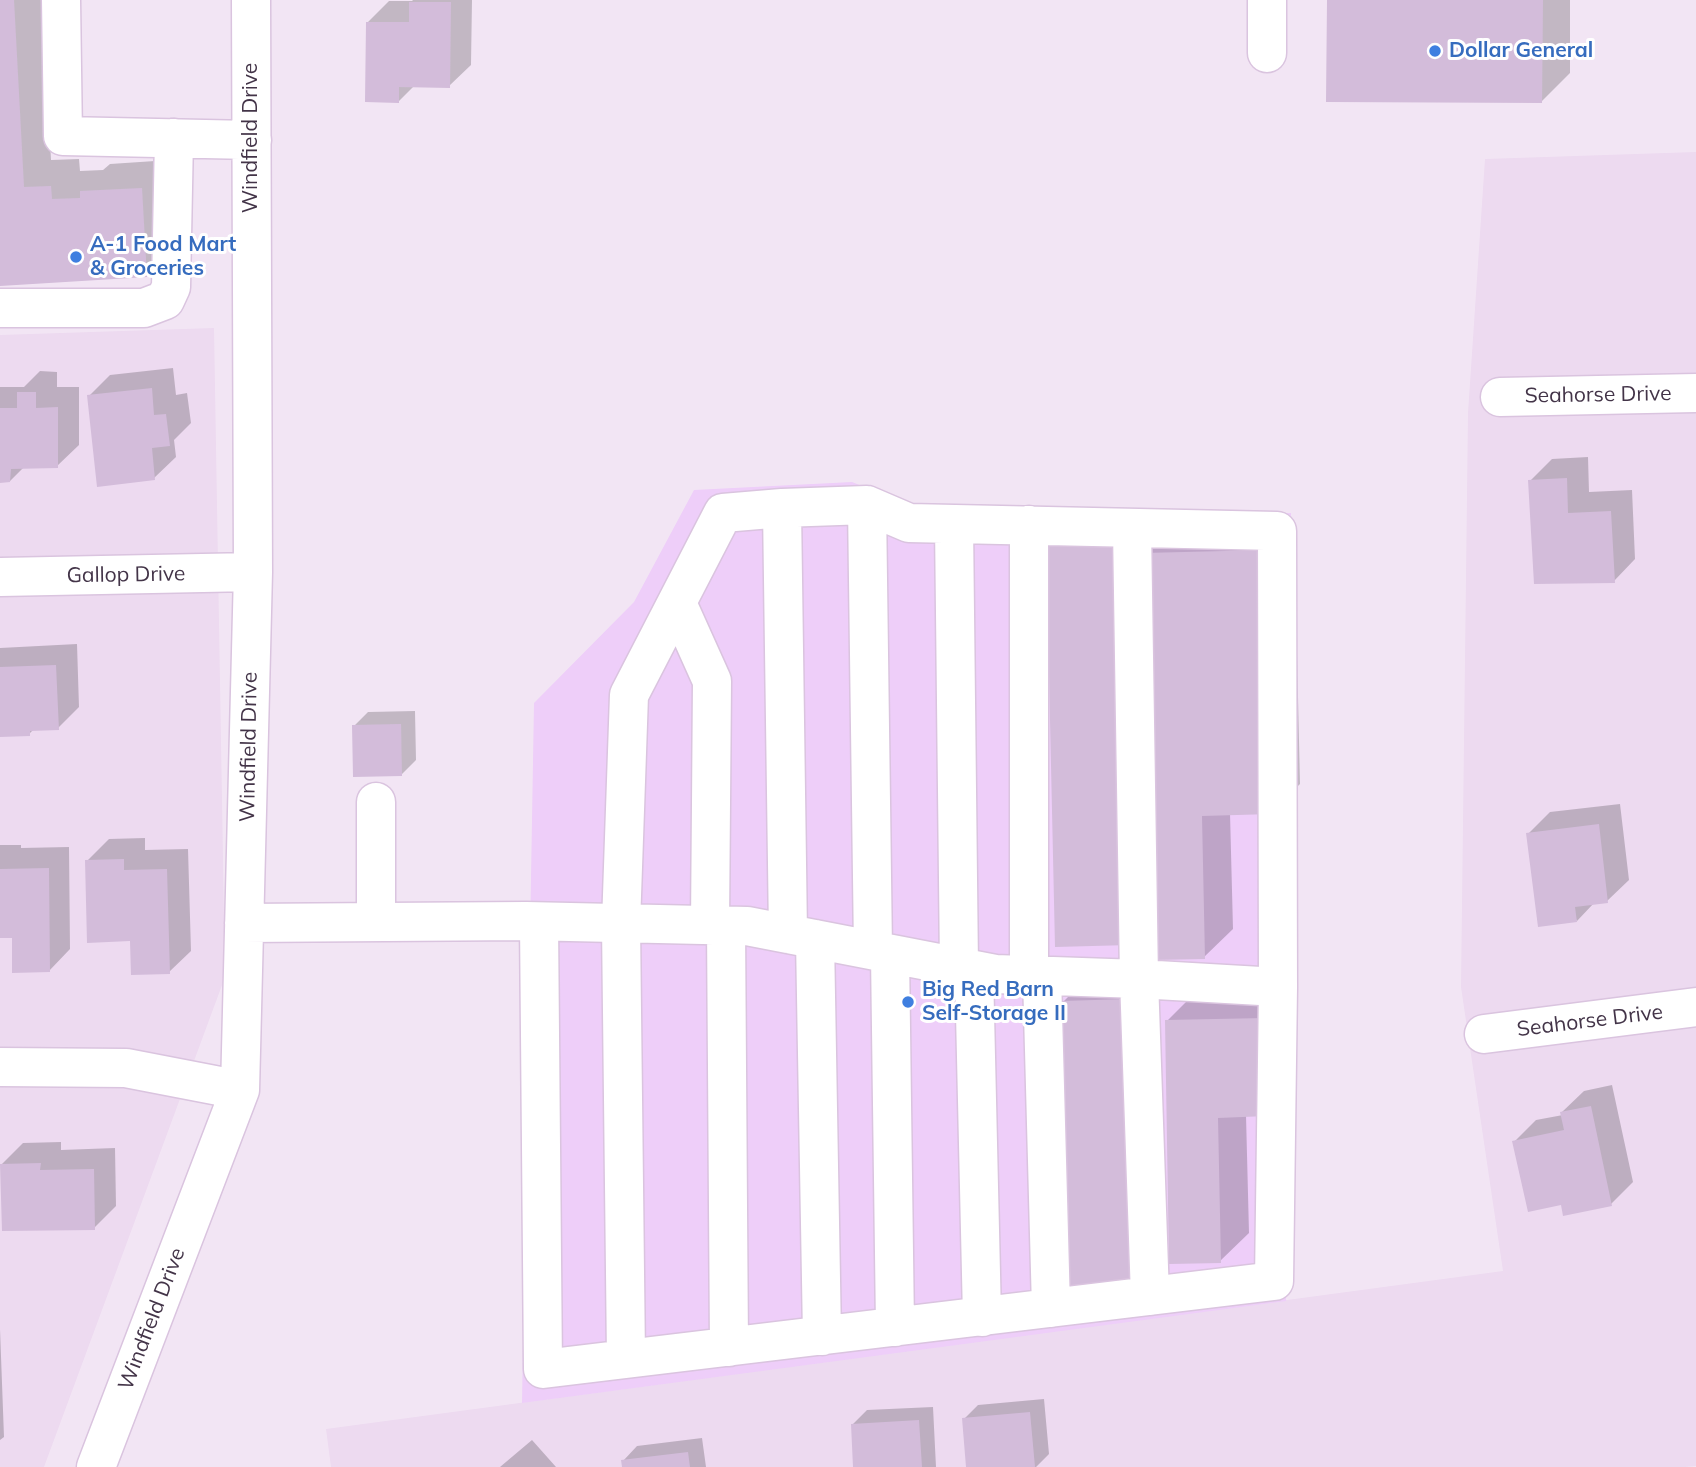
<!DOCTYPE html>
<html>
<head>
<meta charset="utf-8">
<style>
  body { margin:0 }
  canvas { display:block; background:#f2e5f4 }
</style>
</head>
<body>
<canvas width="1696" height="1467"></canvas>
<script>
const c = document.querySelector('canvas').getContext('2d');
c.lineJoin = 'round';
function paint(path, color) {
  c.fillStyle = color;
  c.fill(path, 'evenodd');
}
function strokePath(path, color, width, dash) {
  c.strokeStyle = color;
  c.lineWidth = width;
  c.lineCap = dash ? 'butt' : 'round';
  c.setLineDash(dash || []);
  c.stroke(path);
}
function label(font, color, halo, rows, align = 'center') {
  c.font = font + ' Mulish,sans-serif';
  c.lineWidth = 6;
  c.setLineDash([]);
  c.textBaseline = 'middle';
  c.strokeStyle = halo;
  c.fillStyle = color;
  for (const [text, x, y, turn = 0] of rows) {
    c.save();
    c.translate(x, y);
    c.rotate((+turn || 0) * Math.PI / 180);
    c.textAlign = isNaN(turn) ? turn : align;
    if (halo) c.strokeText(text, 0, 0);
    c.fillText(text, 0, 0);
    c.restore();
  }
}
const residential = new Path2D(`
  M 1696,152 L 1696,1466 L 1685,1467 L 331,1467 L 326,1429 L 1503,1271 L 1461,987 L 1468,413 L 1485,159 Z
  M 214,328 L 225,977 L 44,1467 L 0,1467 L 0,335 Z`);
const commercial = new Path2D(`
  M 852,482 L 919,509 L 1291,513 L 1286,1301 L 522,1403 L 534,703 L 634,602 L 694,490 Z`);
const shadow = new Path2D(`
  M 0,0 L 43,0 L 51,160 L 79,159 L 80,171 L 103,170 L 110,164 L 170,160 L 174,248 L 146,276 L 0,284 Z
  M 413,0 L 472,0 L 471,65 L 449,86 L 414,86 L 399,101 L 367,23 L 389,1 L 412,1 Z
  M 1329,0 L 1570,0 L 1570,73 L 1542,101 Z
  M 173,368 L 176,395 L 187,393 L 191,423 L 174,440 L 176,457 L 154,478 L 89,396 L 110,375 Z
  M 40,371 L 57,372 L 57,387 L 79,387 L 79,445 L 57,466 L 24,467 L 10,481 L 0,481 L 0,387 L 24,387 Z
  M 1588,457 L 1589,492 L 1632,490 L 1635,559 L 1614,581 L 1530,481 L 1552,459 Z
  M 1148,508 L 1149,549 L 1173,525 L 1294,522 L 1300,784 L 1272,812 L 1230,813 L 1233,929 L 1204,957 L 1076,510 Z
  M 77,644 L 79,707 L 58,728 L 34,729 L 29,734 L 0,735 L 0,648 Z
  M 415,711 L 416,760 L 402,774 L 354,726 L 368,712 Z
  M 1620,804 L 1629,880 L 1607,901 L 1594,903 L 1577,921 L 1528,834 L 1550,812 Z
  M 145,838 L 145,850 L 188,849 L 191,951 L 169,972 L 132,940 L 87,861 L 109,839 Z
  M 0,845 L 21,845 L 21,848 L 69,847 L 70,949 L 49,971 L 14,936 L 0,936 Z
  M 1155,972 L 1136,1283 L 1063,1002 L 1091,974 Z
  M 1293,991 L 1246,1115 L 1249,1233 L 1220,1261 L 1167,1021 L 1195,993 Z
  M 1612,1085 L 1633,1182 L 1611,1204 L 1562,1203 L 1514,1142 L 1536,1120 L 1563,1115 L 1562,1112 L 1584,1091 Z
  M 61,1142 L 61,1150 L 115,1148 L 116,1206 L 94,1228 L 2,1164 L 23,1143 Z
  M 0,1329 L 4,1437 L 0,1440 Z
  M 1044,1399 L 1049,1454 L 1036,1467 L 968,1467 L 964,1419 L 978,1405 Z
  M 933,1407 L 936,1467 L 855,1467 L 852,1425 L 867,1410 Z
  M 702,1438 L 706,1467 L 623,1467 L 623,1461 L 637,1446 Z
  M 532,1440 L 556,1467 L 500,1467 Z`);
const building = new Path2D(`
  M 0,0 L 14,0 L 24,187 L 51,186 L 52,199 L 80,198 L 80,191 L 142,188 L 147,277 L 0,286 Z
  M 1327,0 L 1543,0 L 1542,103 L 1326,102 Z
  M 409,2 L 451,2 L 450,88 L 399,87 L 399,103 L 365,102 L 366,22 L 409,22 Z
  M 152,388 L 154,415 L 166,414 L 170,446 L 152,448 L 155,480 L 97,487 L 87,395 Z
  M 17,392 L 36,392 L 36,408 L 58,407 L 58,468 L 11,469 L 10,482 L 0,483 L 0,408 L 17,408 Z
  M 1567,478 L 1568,513 L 1611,511 L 1615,583 L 1534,584 L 1528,480 Z
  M 1120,536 L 1130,945 L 1055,947 L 1046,538 Z
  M 1266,550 L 1272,814 L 1202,816 L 1205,959 L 1152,960 L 1143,553 Z
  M 56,665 L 59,730 L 30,731 L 30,736 L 0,737 L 0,667 Z
  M 401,724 L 402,776 L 353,777 L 352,725 Z
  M 1599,824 L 1608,903 L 1575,907 L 1577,922 L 1538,927 L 1526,833 Z
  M 124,859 L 124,870 L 167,869 L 170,974 L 131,975 L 130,941 L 87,943 L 85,860 Z
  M 49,868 L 50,972 L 12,973 L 12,938 L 0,938 L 0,869 Z
  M 1127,999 L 1136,1285 L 1070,1287 L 1061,1001 Z
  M 1265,1018 L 1267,1116 L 1218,1118 L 1221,1263 L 1169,1264 L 1165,1020 Z
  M 1591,1106 L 1612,1206 L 1563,1216 L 1561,1205 L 1528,1212 L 1512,1141 L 1564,1130 L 1560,1112 Z
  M 41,1163 L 40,1170 L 94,1169 L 95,1230 L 2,1231 L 0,1164 Z
  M 1030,1412 L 1035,1467 L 966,1467 L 962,1418 Z
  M 919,1420 L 922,1467 L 853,1467 L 851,1424 Z
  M 688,1452 L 690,1467 L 622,1467 L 621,1460 Z`);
const minor = new Path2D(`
  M 61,0 L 63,136 L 252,140
  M 1267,0 L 1267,53
  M 0,308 L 144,308 L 165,300 L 171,287 L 174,138
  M 1500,397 L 1696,393
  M 867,505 L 873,950
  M 782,508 L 788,934
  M 954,524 L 959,967
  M 1029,525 L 1029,976
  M 1132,528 L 1139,979 L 1150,1296
  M 0,577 L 253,572
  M 677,603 L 712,681 L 710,925
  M 376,802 L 376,922
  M 539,922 L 543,1369 L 1274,1281 L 1278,987 L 1277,531 L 909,523 L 867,505 L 782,508 L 723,513 L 629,695 L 621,924 L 626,1359
  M 244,923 L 526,921 L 747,926 L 995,974 L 1139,979 L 1278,987
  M 726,926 L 729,1347
  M 815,939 L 822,1336
  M 890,954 L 895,1327
  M 974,970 L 982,1317
  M 1042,976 L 1051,1308
  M 1484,1034 L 1696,1007
  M 0,1067 L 126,1068 L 240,1090
  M 96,1467 L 240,1090 L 253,572 L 251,0`);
const markers = [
  [1435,51,7,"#3f7fe0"],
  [76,257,7,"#3f7fe0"],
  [908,1002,7,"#3f7fe0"]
];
const shopNames = [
  ["Dollar General",1449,51],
  ["A-1 Food Mart",90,245],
  ["& Groceries",90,269],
  ["Big Red Barn",922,990],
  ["Self-Storage II",922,1014]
];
const streetNames = [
  ["Windfield Drive",251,138,-90],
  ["Seahorse Drive",1598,395,-1],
  ["Gallop Drive",126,575,-1],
  ["Windfield Drive",249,747,-89],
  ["Seahorse Drive",1590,1021,-7],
  ["Windfield Drive",152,1319,-69]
];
paint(residential, '#eddaf0');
paint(commercial, '#eecef9');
paint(shadow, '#0003');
paint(building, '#d3bcda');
strokePath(minor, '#dac4df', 41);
strokePath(minor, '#fff', 38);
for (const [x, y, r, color] of markers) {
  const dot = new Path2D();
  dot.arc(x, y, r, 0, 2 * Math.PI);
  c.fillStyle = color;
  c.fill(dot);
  strokePath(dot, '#fff', 2.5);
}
label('bold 21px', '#366cbe', '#fff', shopNames, 'left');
label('21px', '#433448', '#fff', streetNames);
</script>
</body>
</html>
